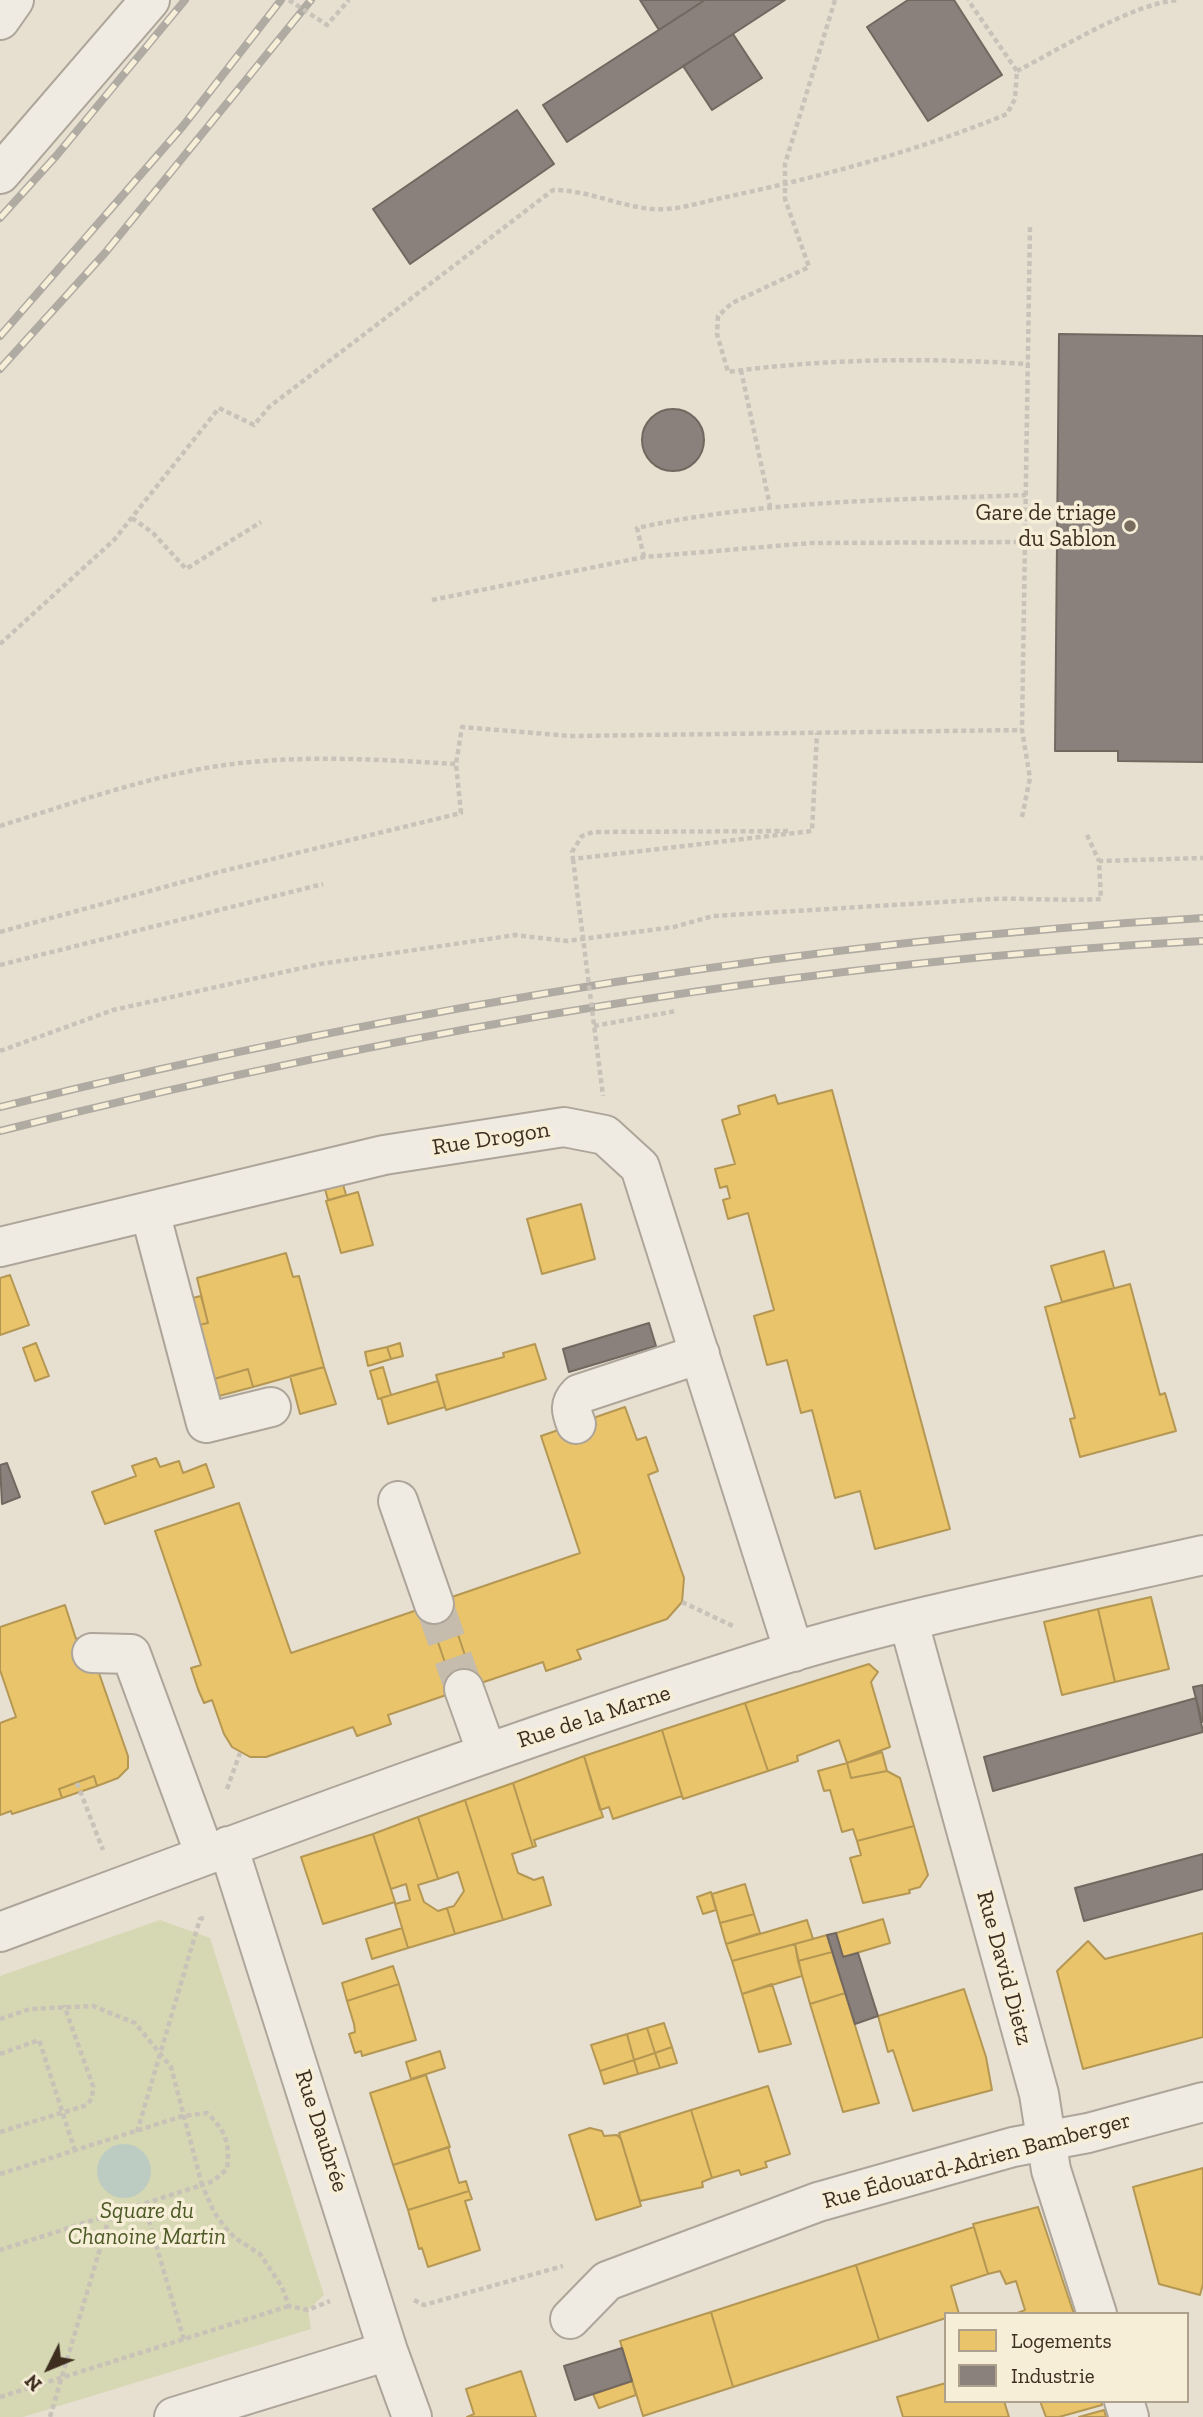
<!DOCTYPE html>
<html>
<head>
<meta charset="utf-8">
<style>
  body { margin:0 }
  #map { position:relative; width:1203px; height:2417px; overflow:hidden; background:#e7e0d1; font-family:"Zilla Slab",serif }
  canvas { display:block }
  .legend { position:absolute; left:944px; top:2312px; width:245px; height:91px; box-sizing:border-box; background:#f7eed8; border:2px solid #ada18e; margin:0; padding:9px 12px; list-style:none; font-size:21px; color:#3d2e20 }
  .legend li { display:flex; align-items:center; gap:14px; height:35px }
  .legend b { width:35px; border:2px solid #ada18e }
  .north { position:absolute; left:14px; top:2333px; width:70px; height:70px; -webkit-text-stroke:5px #f7eed8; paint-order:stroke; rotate:227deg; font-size:19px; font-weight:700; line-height:28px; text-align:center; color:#3d2e20 }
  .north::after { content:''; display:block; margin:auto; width:24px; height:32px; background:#3d2e20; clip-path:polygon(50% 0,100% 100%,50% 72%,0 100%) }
</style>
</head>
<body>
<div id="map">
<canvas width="1203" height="2417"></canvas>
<ul class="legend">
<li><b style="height:19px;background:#e9c46a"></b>Logements</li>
<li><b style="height:19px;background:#8a817c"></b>Industrie</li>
</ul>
<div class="north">N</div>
</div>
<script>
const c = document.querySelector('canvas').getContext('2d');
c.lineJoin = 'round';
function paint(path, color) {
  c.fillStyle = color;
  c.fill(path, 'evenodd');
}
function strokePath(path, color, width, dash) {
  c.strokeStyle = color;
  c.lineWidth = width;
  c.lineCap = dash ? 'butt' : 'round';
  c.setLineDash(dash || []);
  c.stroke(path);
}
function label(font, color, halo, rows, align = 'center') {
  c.font = font + ' "Zilla Slab",serif';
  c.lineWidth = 7;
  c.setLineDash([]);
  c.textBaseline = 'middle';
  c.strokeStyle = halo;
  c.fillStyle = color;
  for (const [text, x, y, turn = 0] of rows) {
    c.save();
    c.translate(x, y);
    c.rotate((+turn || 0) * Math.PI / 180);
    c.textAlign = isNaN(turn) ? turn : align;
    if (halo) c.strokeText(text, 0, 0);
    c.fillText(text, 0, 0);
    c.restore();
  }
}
const green = new Path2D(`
  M 160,1920 L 210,1938 L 324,2295 L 308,2310 L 311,2329 L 23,2417 L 0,2417 L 0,1976 Z`);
const water = new Path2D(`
  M97 2171a27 27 0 1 1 54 0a27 27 0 1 1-54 0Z`);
const homes = new Path2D(`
  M 832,1090 L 950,1529 L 875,1549 L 860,1491 L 835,1498 L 812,1410 L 801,1413 L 787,1360 L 767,1365 L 754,1316 L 774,1310 L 748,1213 L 728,1219 L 723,1200 L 730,1198 L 727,1186 L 720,1188 L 715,1169 L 735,1164 L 722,1120 L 740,1114 L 738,1106 L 775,1095 L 778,1104 Z
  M 341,1177 L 346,1195 L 328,1200 L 323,1182 Z
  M 358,1192 L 373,1245 L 341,1253 L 326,1201 Z
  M 581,1204 L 595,1259 L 542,1274 L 527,1219 Z
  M 1104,1251 L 1114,1288 L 1062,1302 L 1051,1266 Z
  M 286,1253 L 293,1277 L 299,1276 L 324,1367 L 253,1387 L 248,1369 L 214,1379 L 199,1325 L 208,1323 L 197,1278 Z
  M 10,1275 L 29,1325 L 0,1335 L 0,1278 Z
  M 1130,1284 L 1160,1395 L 1165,1393 L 1176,1431 L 1080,1457 L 1070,1419 L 1075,1418 L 1045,1307 Z
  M 201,1296 L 208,1323 L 199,1325 L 192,1298 Z
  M 36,1343 L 49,1376 L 35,1381 L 23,1348 Z
  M 400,1343 L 403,1356 L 391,1359 L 387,1347 Z
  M 535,1344 L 546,1379 L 446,1410 L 436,1375 L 504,1357 L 503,1353 Z
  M 387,1347 L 391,1359 L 368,1366 L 365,1352 Z
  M 324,1367 L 336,1404 L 300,1414 L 290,1376 Z
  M 383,1367 L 391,1395 L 378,1399 L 370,1371 Z
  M 248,1369 L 253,1387 L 219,1396 L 214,1379 Z
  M 438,1381 L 445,1407 L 388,1424 L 381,1398 Z
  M 625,1407 L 637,1440 L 646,1437 L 658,1471 L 648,1475 L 684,1578 L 682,1602 L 667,1619 L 577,1650 L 581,1659 L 546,1671 L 543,1662 L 475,1685 L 446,1599 L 580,1553 L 541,1436 Z
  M 156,1458 L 160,1467 L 179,1461 L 183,1473 L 206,1464 L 214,1487 L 105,1524 L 92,1492 L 136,1476 L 132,1466 Z
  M 239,1503 L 291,1653 L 426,1607 L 455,1692 L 388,1715 L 391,1724 L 357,1736 L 353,1727 L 266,1757 L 250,1757 L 232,1747 L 224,1734 L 212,1700 L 204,1703 L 198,1689 L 191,1668 L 201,1665 L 155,1531 Z
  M 1151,1597 L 1169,1669 L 1115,1682 L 1098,1609 Z
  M 446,1599 L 475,1685 L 455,1692 L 426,1607 Z
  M 65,1605 L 76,1639 L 86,1636 L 128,1756 L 128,1768 L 118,1778 L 97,1786 L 94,1776 L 59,1789 L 62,1798 L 12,1814 L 11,1811 L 0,1815 L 0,1723 L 16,1717 L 0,1670 L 0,1627 Z
  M 1098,1609 L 1115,1682 L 1062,1695 L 1044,1622 Z
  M 869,1664 L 878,1672 L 871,1682 L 890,1747 L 847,1763 L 839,1740 L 797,1756 L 798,1761 L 768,1771 L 745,1703 Z
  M 745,1703 L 768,1771 L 683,1799 L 662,1730 Z
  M 662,1730 L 682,1796 L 613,1819 L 609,1807 L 600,1810 L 584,1756 Z
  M 882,1752 L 887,1771 L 851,1778 L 847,1763 Z
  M 584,1756 L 603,1817 L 534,1840 L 536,1846 L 533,1847 L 513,1783 Z
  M 847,1763 L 851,1778 L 887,1771 L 900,1778 L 914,1826 L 857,1841 L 853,1829 L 842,1832 L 830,1790 L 824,1791 L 818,1771 Z
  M 94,1776 L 97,1786 L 62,1798 L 59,1789 Z
  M 513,1783 L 533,1847 L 512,1854 L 518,1873 L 534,1880 L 543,1877 L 551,1905 L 503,1920 L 465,1800 Z
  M 465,1800 L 503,1920 L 455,1934 L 447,1908 L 454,1906 L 464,1891 L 458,1872 L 438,1879 L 418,1817 Z
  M 418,1817 L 438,1879 L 418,1885 L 424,1902 L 438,1911 L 447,1908 L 455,1934 L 408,1948 L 395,1904 L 410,1900 L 406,1884 L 391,1889 L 373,1834 Z
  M 914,1826 L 928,1875 L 920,1887 L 909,1890 L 910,1893 L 863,1903 L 850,1858 L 861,1855 L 857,1841 Z
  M 373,1834 L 395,1902 L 323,1924 L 301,1857 Z
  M 745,1884 L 754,1914 L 720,1923 L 712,1894 Z
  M 711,1892 L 716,1910 L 703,1914 L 697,1897 Z
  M 754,1914 L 760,1933 L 726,1944 L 720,1923 Z
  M 883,1919 L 890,1943 L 843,1957 L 836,1933 Z
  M 807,1920 L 813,1939 L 732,1961 L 726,1944 Z
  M 402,1928 L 408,1948 L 372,1959 L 366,1939 Z
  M 1203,1933 L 1203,2037 L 1083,2069 L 1057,1971 L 1088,1941 L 1105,1959 Z
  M 827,1935 L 832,1952 L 798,1961 L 795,1944 Z
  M 795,1944 L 802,1976 L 742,1994 L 732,1961 Z
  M 832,1952 L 845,1993 L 810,2004 L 798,1961 Z
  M 393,1966 L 399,1984 L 347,2001 L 342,1983 Z
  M 399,1984 L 416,2040 L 362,2056 L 361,2051 L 355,2053 L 349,2034 L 355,2032 L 354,2024 L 347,2001 Z
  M 772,1984 L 791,2044 L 759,2052 L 742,1994 Z
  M 964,1989 L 986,2057 L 992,2090 L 913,2111 L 893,2050 L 888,2052 L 878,2016 Z
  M 845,1993 L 879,2103 L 843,2112 L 810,2004 Z
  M 664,2023 L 672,2047 L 655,2053 L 647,2028 Z
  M 647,2028 L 655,2053 L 634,2060 L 627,2034 Z
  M 627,2034 L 634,2060 L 600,2071 L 591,2045 Z
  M 672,2047 L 677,2063 L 660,2068 L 655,2053 Z
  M 440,2051 L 445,2068 L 411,2079 L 406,2062 Z
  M 655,2053 L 660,2068 L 638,2074 L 634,2060 Z
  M 634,2060 L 638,2074 L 604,2084 L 600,2071 Z
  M 426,2075 L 450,2147 L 393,2165 L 370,2093 Z
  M 768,2086 L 790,2154 L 765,2162 L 767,2167 L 741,2175 L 739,2170 L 712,2178 L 691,2110 Z
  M 691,2110 L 712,2178 L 702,2182 L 703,2187 L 640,2201 L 619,2133 Z
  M 590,2128 L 602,2131 L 604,2136 L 617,2135 L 621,2139 L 641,2206 L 596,2220 L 569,2135 Z
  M 448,2147 L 459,2183 L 466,2181 L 469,2191 L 408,2210 L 393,2165 Z
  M 1203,2168 L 1203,2284 L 1200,2295 L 1159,2284 L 1133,2187 Z
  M 469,2191 L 472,2199 L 465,2201 L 480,2250 L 428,2267 L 422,2248 L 419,2249 L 408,2210 Z
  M 1038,2207 L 1074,2314 L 1015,2314 L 1025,2310 L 1016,2281 L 1006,2284 L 1000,2271 L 988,2274 L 973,2224 Z
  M 974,2227 L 988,2274 L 951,2286 L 959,2314 L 946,2314 L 946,2318 L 879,2340 L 856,2265 Z
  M 856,2265 L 879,2340 L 733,2387 L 711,2312 Z
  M 711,2312 L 733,2387 L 643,2416 L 620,2341 Z
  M 521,2371 L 536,2417 L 467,2417 L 474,2414 L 466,2389 Z
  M 632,2381 L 636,2395 L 599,2408 L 593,2394 Z
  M 946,2383 L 946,2401 L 1004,2401 L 1009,2417 L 903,2417 L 897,2397 Z
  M 1040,2401 L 1101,2401 L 1102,2405 L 1059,2417 L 1046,2417 Z
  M 1104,2410 L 1106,2417 L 1079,2417 Z`);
const industry = new Path2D(`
  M 640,0 L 705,0 L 659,30 Z
  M 705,0 L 785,0 L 567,142 L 543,105 Z
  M 908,0 L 954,0 L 1002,75 L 928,121 L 867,27 Z
  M 733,34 L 762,78 L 712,110 L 683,66 Z
  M 517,110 L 554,164 L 410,264 L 373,209 Z
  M 1059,334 L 1203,336 L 1203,762 L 1118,761 L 1118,751 L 1055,751 Z
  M642 440a31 31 0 1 1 62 0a31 31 0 1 1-62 0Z
  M 649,1323 L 656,1346 L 569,1372 L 563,1349 Z
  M 7,1463 L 20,1497 L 2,1504 L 0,1465 Z
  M 1203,1685 L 1203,1721 L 1202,1722 L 1193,1687 Z
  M 1196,1698 L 1203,1732 L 993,1791 L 984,1757 Z
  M 1203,1854 L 1203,1889 L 1084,1921 L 1075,1888 Z
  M 836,1933 L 843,1957 L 858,1953 L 878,2016 L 855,2024 L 827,1935 Z
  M 622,2348 L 632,2381 L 575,2400 L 564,2366 Z`);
const minorTunnel = new Path2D(`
  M 434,1604 L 464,1689`);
const path = new Path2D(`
  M 835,0 L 785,164 L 785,199 L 809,267 L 732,303 L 718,316 L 717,334 L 728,372 C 829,358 927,358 1029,364
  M 1017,71 C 1060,49 1133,3 1179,0
  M 741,370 L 770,506
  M 132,518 L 153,533 L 186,569 L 261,522
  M 644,557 L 637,528 C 765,500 895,500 1026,495
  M 432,600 L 644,557 L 811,543 L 1026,542
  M 0,644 L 114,540 L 219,408 L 254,425 L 269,407 L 553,190 C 588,190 618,206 652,209 C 677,211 701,202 726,197 C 820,177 918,151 1007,114 L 1015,99 L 1017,71 L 968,0
  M 1022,817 L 1030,778 L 1022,730 L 1030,226
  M 0,826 C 64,806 129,783 195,770 C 281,753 369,759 456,764
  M 788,831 L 593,832 L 582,836 L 572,852 L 573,859 L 812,831 L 817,733
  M 1087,835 L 1099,861
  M 0,932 L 219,872 L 461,813 L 456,764 L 462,727 L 570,736 L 1022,730
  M 0,965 L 323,884
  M 594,1026 L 676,1011
  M 0,1051 L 113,1010 L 320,964 L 515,935 L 567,941 L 674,927 L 713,916 L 991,899 C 1028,898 1064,901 1101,899 L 1099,861 L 1203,858
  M 682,1602 L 735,1627
  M 77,1783 L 103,1850
  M 227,1789 L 240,1753
  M 0,2019 L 30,2009 L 93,2006 L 135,2023 L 171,2067 L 202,2185 L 0,2250
  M 0,2054 L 39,2040 L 75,2151
  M 0,2132 L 87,2105 L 92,2098 L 93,2086 L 64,2005
  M 137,2132 L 200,1919 L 207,1917
  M 0,2174 L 183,2116 L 207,2113 C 226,2131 230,2143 227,2169 L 213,2181 L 202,2185 L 214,2212 L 224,2226 L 235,2238 L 260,2254 L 282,2287 L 289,2306 L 308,2310 L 330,2301
  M 144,2204 L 184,2340
  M 414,2300 L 424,2305 L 563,2266
  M 0,2397 L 289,2306
  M 50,2417 L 110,2215`);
const minor = new Path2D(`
  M 0,20 L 14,0
  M 0,174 L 150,0
  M 150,1212 L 206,1423 L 271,1407
  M 0,1247 L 384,1155 L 564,1127 L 605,1135 L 640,1167 L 794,1652
  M 576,1424 C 571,1411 569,1404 579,1394 L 700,1354
  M 398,1501 L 434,1604
  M 909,1623 L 1039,2094 L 1051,2170 L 1097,2314
  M 92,1653 L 131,1654 L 205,1855
  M 464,1689 L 487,1753
  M 228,1846 L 388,2351 L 412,2417
  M 0,1932 C 252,1838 503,1743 759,1662 C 901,1617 1057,1588 1203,1555
  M 570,2319 L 607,2281 L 818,2202 L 1013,2147 L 1088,2133 L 1203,2102
  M 1124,2401 L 1129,2417
  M 174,2417 L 388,2351`);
const rail = new Path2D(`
  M 0,218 L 57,155 L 185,0
  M 0,336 L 183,126 L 281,0
  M 0,369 L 105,253 L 311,0
  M 0,1107 C 396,1009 796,942 1203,918
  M 0,1131 C 392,1032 799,962 1203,941`);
const pathBridge = new Path2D(`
  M 289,0 L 327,25 L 349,0
  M 573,859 L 603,1096`);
const markers = [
  [1130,526,7,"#786c5e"]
];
const poiNames = [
  ["Gare de triage",1116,513],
  ["du Sablon",1116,539]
];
const streetNames = [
  ["Rue Drogon",491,1139,-9],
  ["Rue de la Marne",594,1717,-18],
  ["Rue David Dietz",1004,1968,75],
  ["Rue Daubrée",321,2131,72],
  ["Rue Édouard-Adrien Bamberger",977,2161,-15]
];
const parkNames = [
  ["Square du",147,2211],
  ["Chanoine Martin",147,2237]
];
paint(green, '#d6d7b3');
paint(water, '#bcccc2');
paint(homes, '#e9c46a');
strokePath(homes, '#b59754', 2);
paint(industry, '#8a817c');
strokePath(industry, '#736860', 2);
strokePath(minorTunnel, '#c5bcae', 38, [38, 19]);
strokePath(minor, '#ada599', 42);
strokePath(path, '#c8c2b9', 4.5, [5, 3.5]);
strokePath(minor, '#efebe3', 38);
strokePath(rail, '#afaaa2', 8);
strokePath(rail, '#f7eed8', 5, [16]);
strokePath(pathBridge, '#c8c2b9', 4.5, [5, 3.5]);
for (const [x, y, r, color] of markers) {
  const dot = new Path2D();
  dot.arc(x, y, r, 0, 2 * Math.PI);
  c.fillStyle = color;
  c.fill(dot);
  strokePath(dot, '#f7eed8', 2.5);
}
label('23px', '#3d2e20', '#f7eed8', poiNames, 'right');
label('23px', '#3d2e20', '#f7eed8', streetNames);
label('italic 23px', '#4d5a26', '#f7eed8', parkNames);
</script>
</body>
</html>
